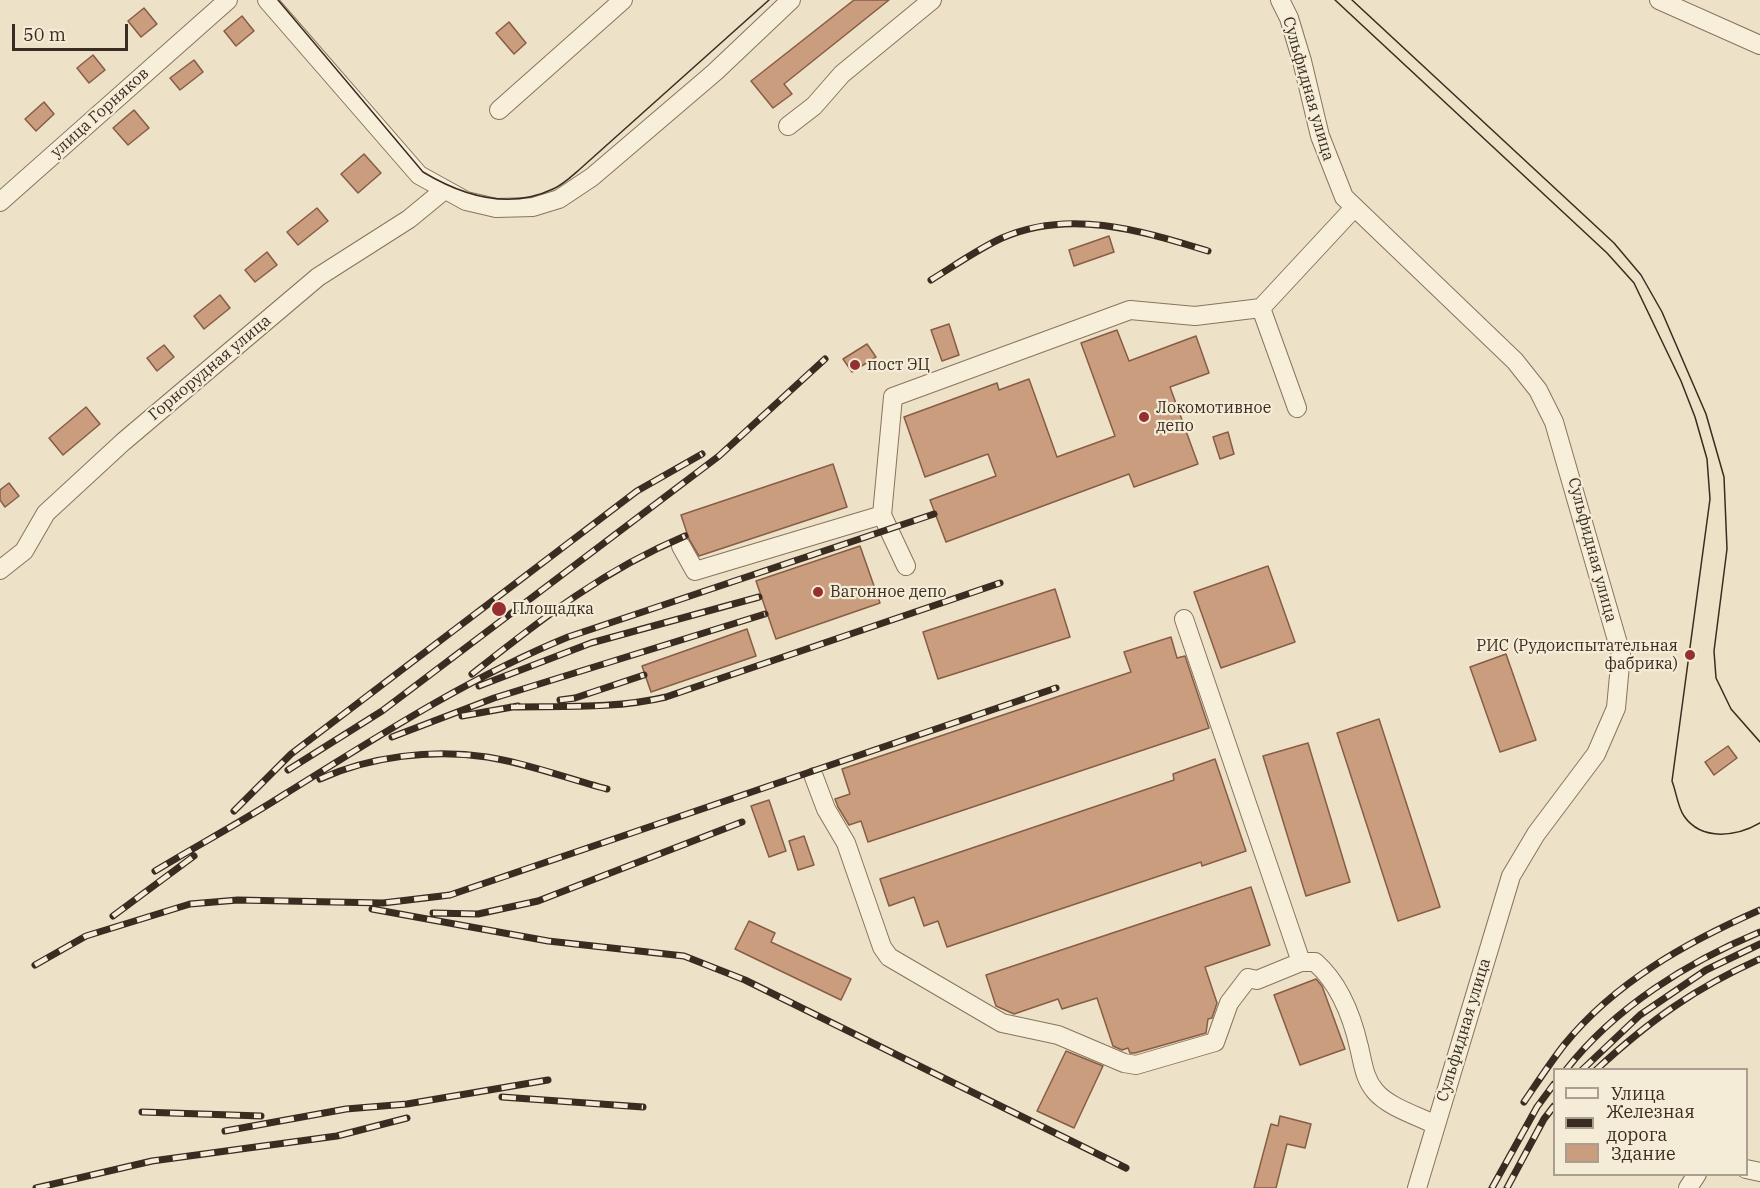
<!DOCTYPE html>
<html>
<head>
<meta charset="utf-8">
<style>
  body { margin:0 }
  #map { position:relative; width:1760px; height:1188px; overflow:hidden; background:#ede1c8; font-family:"IBM Plex Serif",serif }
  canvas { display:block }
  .legend { position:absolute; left:1553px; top:1068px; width:195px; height:108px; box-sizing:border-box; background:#f5ecd7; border:2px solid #aa9f8e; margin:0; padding:8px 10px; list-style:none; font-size:18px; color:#3a2c20 }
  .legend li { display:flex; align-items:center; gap:12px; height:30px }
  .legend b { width:30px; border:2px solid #aa9f8e }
  .scale { position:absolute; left:12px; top:24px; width:116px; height:27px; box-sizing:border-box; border:3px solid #3a2c20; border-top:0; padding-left:8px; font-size:18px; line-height:21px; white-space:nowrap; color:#3a2c20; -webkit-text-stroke:4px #f5ecd7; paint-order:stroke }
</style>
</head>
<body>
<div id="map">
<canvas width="1760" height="1188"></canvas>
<ul class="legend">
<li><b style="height:8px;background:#f8efdb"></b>Улица</li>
<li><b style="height:8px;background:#3a2c20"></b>Железная дорога</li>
<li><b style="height:16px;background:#ca9d7f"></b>Здание</li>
</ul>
<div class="scale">50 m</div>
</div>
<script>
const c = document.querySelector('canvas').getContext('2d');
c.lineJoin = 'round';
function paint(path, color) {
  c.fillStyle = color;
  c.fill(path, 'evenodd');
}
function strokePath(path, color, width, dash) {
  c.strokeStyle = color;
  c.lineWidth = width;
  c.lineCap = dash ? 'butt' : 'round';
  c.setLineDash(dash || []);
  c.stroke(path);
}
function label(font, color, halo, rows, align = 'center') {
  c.font = font + ' "IBM Plex Serif",serif';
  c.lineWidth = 4.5;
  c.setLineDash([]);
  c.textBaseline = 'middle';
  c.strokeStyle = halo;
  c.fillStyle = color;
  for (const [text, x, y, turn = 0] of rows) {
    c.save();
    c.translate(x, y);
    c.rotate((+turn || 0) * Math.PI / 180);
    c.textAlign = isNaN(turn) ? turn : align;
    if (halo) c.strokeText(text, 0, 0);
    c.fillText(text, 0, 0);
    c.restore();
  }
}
const building = new Path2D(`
  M 854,0 L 889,0 L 784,84 L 792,94 L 773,108 L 751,81 Z
  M 144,8 L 157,24 L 141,37 L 128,21 Z
  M 242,16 L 254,31 L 236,46 L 224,31 Z
  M 509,22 L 526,43 L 514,54 L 496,33 Z
  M 93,55 L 105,70 L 89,83 L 77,68 Z
  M 194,60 L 203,72 L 180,90 L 170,78 Z
  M 44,102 L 54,114 L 36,131 L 25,119 Z
  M 134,110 L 149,128 L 128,145 L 113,128 Z
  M 364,154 L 381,173 L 358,193 L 341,174 Z
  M 317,208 L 328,221 L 298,245 L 287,232 Z
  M 1109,236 L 1114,252 L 1074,266 L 1069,250 Z
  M 267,252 L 277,265 L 255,282 L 245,270 Z
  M 220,295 L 230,308 L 204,329 L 194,316 Z
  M 949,324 L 959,355 L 942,361 L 931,330 Z
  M 1117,330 L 1129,361 L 1196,336 L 1209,373 L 1170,387 L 1198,464 L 1134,487 L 1129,474 L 946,542 L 930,500 L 996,476 L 988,454 L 925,477 L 904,417 L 997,383 L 999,390 L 1029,379 L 1057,457 L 1115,436 L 1081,343 Z
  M 867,344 L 876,357 L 852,372 L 843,359 Z
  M 164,345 L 174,357 L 157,371 L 147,358 Z
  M 86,407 L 100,424 L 63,455 L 49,438 Z
  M 1228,432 L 1234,454 L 1220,459 L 1213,437 Z
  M 833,464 L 847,507 L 699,556 L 689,539 L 681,515 Z
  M 9,483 L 19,496 L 5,507 L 0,500 L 0,490 Z
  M 860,546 L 880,603 L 776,639 L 756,581 Z
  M 1268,566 L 1295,642 L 1221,668 L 1194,592 Z
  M 1055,589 L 1070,637 L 938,679 L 923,632 Z
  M 747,629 L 756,656 L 651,692 L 642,666 Z
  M 1171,637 L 1177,658 L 1185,656 L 1209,728 L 868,842 L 861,821 L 849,825 L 838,807 L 835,799 L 850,794 L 842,769 L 1131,672 L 1124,652 Z
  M 1506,654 L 1536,740 L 1500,752 L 1470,667 Z
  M 1379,719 L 1440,907 L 1398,921 L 1337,733 Z
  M 1308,743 L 1350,882 L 1306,896 L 1263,756 Z
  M 1728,746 L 1737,758 L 1714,775 L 1705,762 Z
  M 1215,759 L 1246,851 L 1202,866 L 1201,862 L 947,947 L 938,921 L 924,926 L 914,897 L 889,906 L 880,879 L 1174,780 L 1173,774 Z
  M 769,800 L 786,851 L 769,857 L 751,806 Z
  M 804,836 L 814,865 L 798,870 L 789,841 Z
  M 1251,887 L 1270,945 L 1205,967 L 1217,1003 L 1212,1018 L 1208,1019 L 1206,1033 L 1135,1053 L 1130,1053 L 1128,1048 L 1122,1050 L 1113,1046 L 1097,998 L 1062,1009 L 1058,999 L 1014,1014 L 996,1006 L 986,975 Z
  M 749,921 L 775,933 L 771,942 L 851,979 L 841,1000 L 735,949 Z
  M 1316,979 L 1322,986 L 1345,1049 L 1300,1065 L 1274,995 Z
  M 1066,1051 L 1103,1066 L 1074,1128 L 1037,1111 Z
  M 1280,1116 L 1311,1124 L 1305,1148 L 1287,1144 L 1276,1188 L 1254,1188 L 1271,1124 L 1278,1126 Z`);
const minor = new Path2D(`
  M 267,0 L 419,175 L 466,201 L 496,208 L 533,207 L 559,199 L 592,177 L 715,72 L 791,0
  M 1280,0 L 1289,18 L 1302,61 L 1320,136 L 1344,197 L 1515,361 L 1538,390 L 1554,422 L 1621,654 L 1616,708 L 1596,754 L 1536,834 L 1511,876 L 1417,1188
  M 1659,0 L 1760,45
  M 499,110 L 623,0
  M 788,126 L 814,106 L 842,74 L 932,0
  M 0,202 L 228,0
  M 1297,408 L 1261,308 L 1353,209
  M 681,546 L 695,571 L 882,515
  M 906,566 L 882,515 L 893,397 L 1130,310 L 1195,316 L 1261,308
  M 0,570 L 24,551 L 46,513 L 123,442 L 318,277 L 409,219 L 443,191
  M 1184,619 L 1301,962 L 1315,962 C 1340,984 1352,1016 1359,1047 C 1363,1063 1364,1078 1375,1091 C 1388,1107 1418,1116 1436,1125
  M 814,777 L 826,809 L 846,843 L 882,947 L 889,957 L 1002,1023 L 1058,1035 L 1124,1063 L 1136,1065 L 1215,1042 L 1229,1003 L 1248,978 L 1257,980 L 1301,962
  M 1746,1169 L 1760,1172
  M 1688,1188 L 1697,1174`);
const tram = new Path2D(`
  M 278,0 L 423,172 C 463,196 509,210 553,189 C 563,185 572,176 580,169 L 769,0
  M 1335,0 L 1607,253 L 1634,283 L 1681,381 L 1695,417 L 1707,459 L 1710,499 L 1672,781 C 1676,791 1678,808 1684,816 C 1702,842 1738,836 1760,823
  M 1352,0 L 1614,243 L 1641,275 L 1662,312 L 1706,414 L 1724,477 L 1727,549 L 1714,651 L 1716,678 L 1731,709 L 1760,742`);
const rail = new Path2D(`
  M 931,280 C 954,266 978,249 1002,238 C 1070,208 1142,231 1208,251
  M 472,674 C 543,618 602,571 685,536
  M 479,686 L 591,643 L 759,597
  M 560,700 L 575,698 L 644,675
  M 511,707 C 563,706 615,709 666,697 L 1000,583
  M 462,716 L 518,706
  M 392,737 L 494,698 L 765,614
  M 288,770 L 382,711 L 719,456 L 825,359
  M 320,779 C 371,756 432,749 487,757 C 527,763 568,779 607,789
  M 234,811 L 291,754 L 637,491 L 702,454
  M 155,871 C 198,845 243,821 285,794 C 377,737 468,678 568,637 L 934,514
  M 372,909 L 548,941 L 684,956 L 745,980 L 1126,1168
  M 433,913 L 478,914 L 538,901 L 742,822
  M 113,916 L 194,856
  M 35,965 L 86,936 L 190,904 L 238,900 L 383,903 L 450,895 L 1056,688
  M 1566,1070 C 1615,1007 1688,962 1760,932
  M 1582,1070 L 1640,1015 L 1706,970 L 1760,944
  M 1596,1070 C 1649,1021 1695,988 1760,959
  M 502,1097 L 643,1107
  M 1524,1102 C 1537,1083 1550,1063 1564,1045 C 1615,982 1687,942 1760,910
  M 142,1112 L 261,1116
  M 225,1131 L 346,1109 L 407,1104 L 548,1080
  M 36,1188 L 152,1161 L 337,1136 L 407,1118
  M 1492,1188 L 1537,1107 L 1554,1084
  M 1507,1188 L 1544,1119 L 1554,1106`);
const markers = [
  [855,365,6,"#962f32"],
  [1144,417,6,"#962f32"],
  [818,592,6,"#962f32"],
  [499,609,8,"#962f32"],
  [1690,655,6,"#962f32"]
];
const streetNames = [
  ["Сульфидная улица",1308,89,74],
  ["улица Горняков",100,113,-42],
  ["Горнорудная улица",210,368,-40],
  ["Сульфидная улица",1592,550,75],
  ["Сульфидная улица",1464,1030,-73]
];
const poiNames = [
  ["пост ЭЦ",867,365],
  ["Локомотивное",1156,408],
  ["депо",1156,426],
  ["Вагонное депо",830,592],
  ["Площадка",512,609],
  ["РИС (Рудоиспытательная",1678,646,"right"],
  ["фабрика)",1678,664,"right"]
];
paint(building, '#ca9d7f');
strokePath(building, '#875d44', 1.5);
strokePath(minor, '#89745d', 20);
strokePath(minor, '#f8efdb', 18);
strokePath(tram, '#3a2c20', 1.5);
strokePath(rail, '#3a2c20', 7);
strokePath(rail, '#f5ecd7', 4.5, [14]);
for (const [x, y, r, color] of markers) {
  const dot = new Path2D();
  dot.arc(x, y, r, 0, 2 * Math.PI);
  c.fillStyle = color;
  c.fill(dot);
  strokePath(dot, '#f5ecd7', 2);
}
label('16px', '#3a2c20', '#f5ecd7', streetNames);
label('16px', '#3a2c20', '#f5ecd7', poiNames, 'left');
</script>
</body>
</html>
